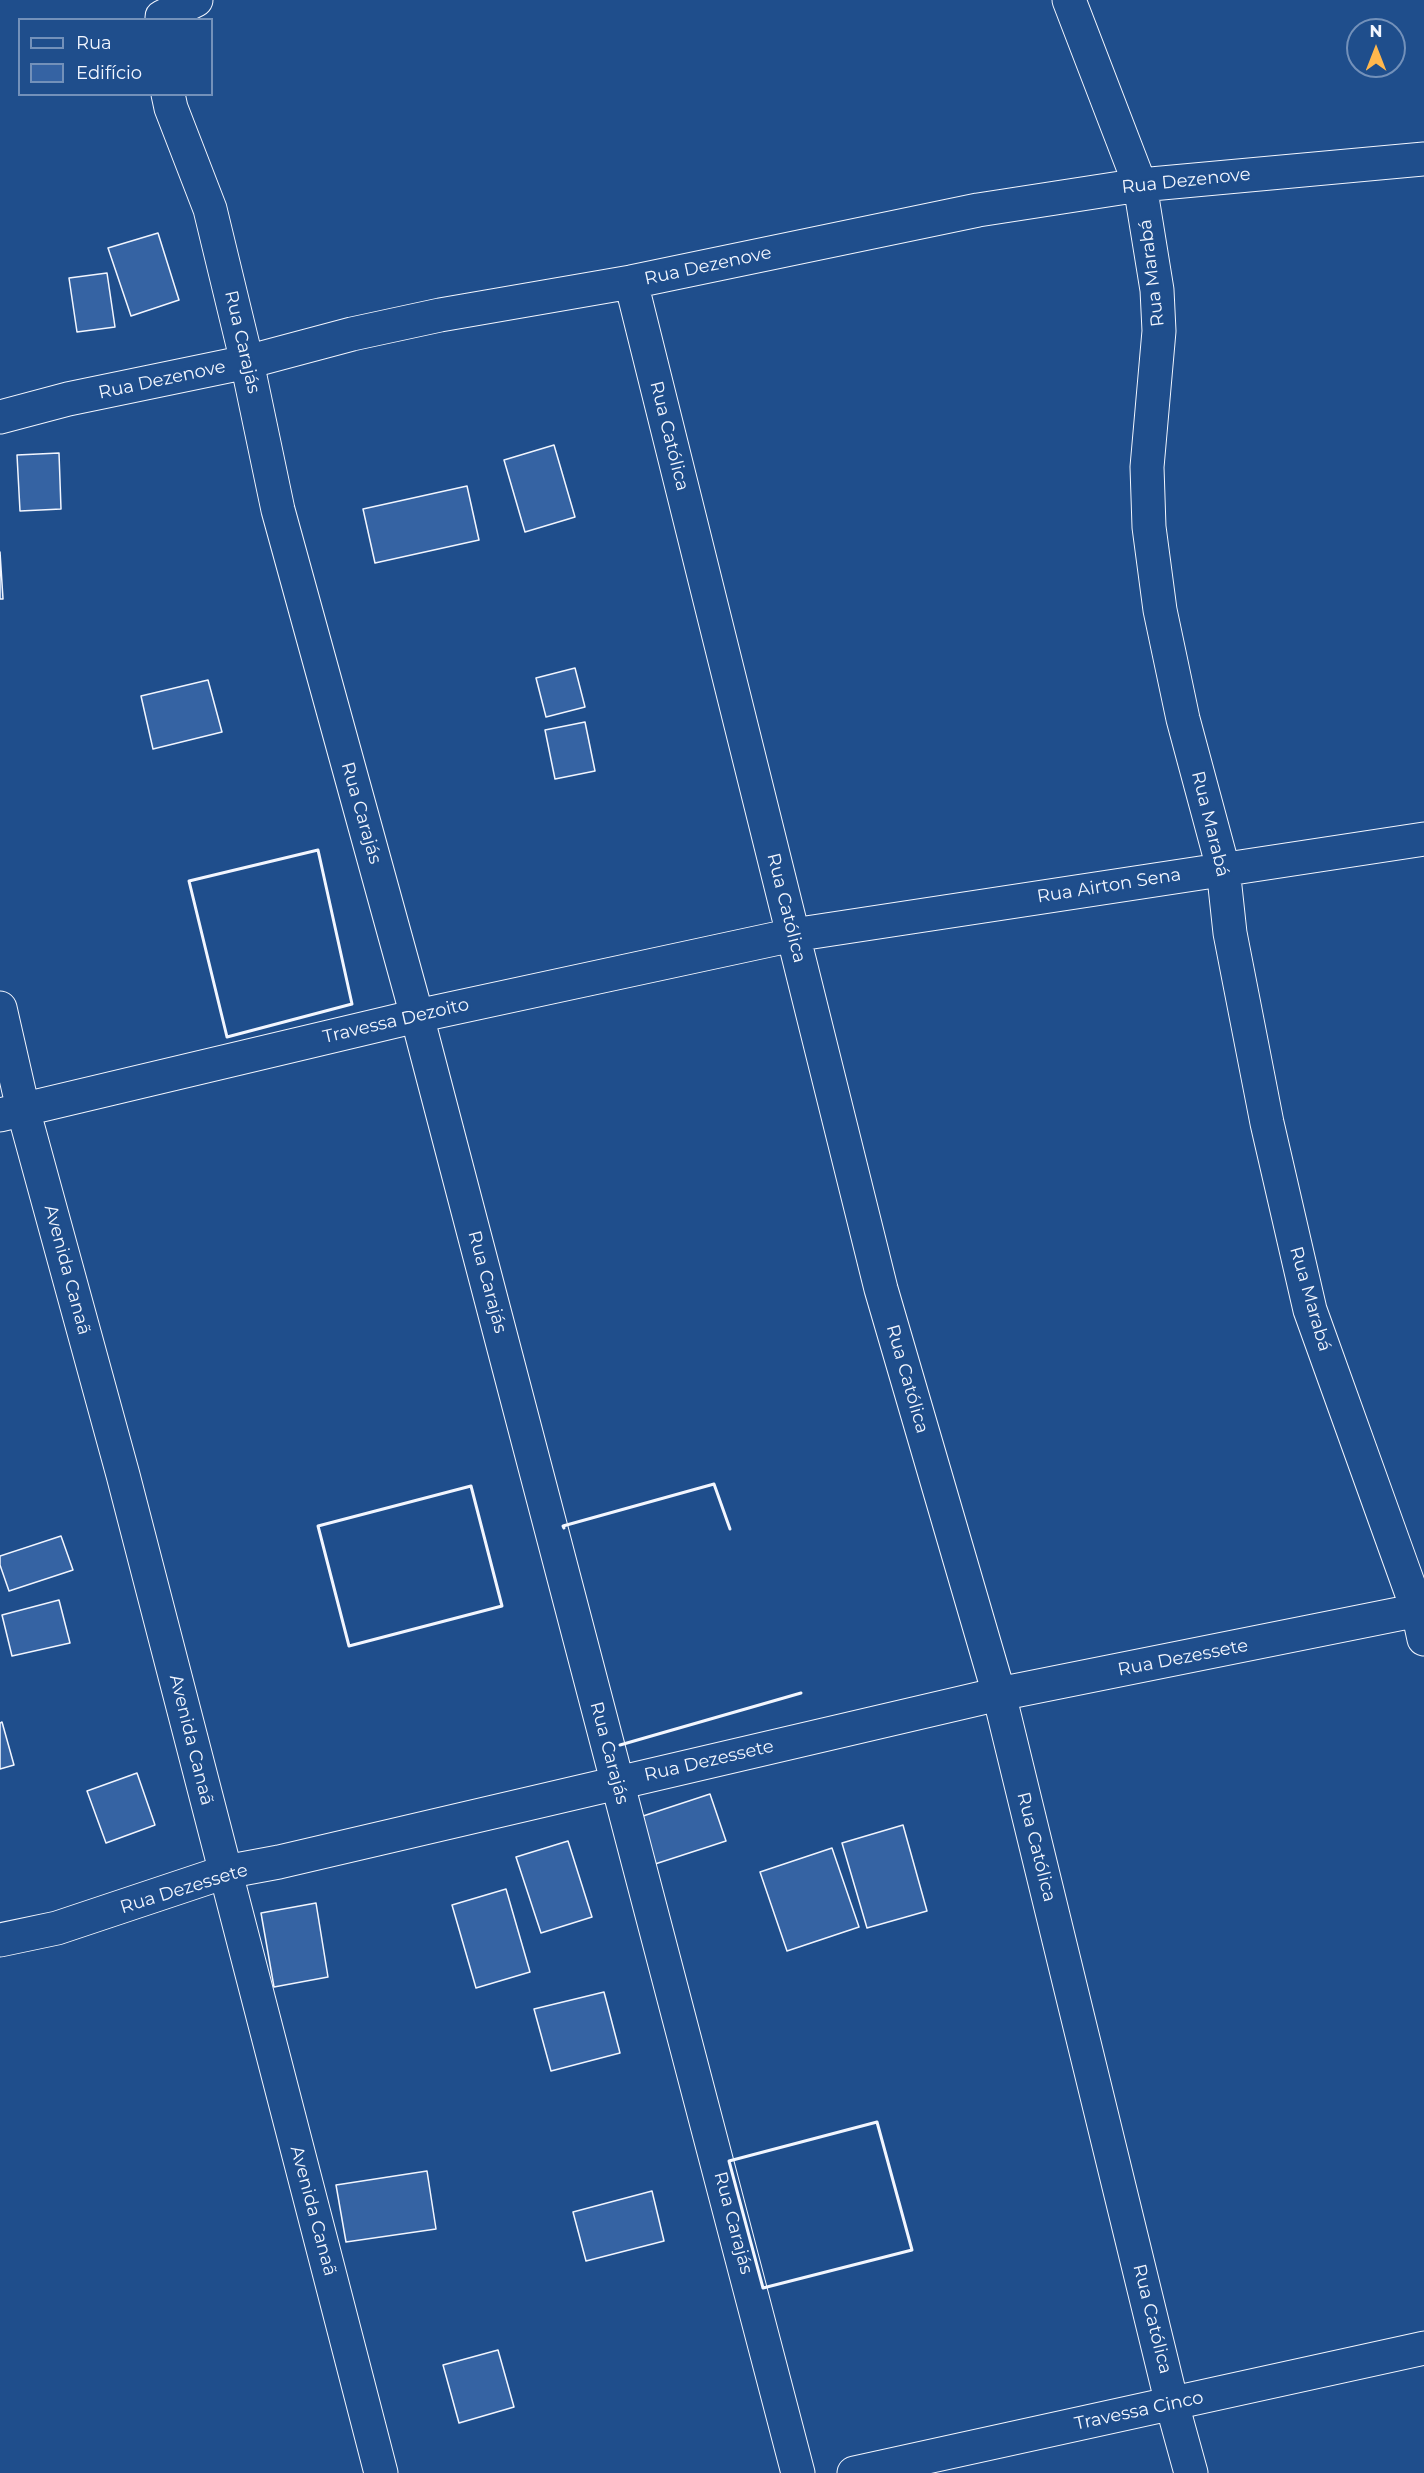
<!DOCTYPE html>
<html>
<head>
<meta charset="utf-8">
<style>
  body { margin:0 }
  #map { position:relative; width:1424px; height:2473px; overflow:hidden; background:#1f4e8c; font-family:Montserrat,sans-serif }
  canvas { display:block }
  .legend { position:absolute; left:18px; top:18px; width:195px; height:78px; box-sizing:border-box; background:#1f4e8c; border:2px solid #7391ba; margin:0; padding:8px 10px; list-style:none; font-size:18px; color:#f2f6ff }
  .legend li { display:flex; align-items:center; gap:12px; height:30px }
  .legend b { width:30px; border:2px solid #7391ba }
  .north { position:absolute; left:1346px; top:18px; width:60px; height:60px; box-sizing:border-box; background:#1f4e8c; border:2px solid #7391ba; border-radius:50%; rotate:0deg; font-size:16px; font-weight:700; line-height:24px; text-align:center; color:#f2f6ff }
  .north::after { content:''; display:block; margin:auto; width:21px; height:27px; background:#ffb74d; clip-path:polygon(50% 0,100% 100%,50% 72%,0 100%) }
</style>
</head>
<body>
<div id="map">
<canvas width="1424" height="2473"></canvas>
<ul class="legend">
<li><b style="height:8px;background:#1f4e8c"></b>Rua</li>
<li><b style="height:16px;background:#3563a3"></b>Edifício</li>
</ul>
<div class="north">N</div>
</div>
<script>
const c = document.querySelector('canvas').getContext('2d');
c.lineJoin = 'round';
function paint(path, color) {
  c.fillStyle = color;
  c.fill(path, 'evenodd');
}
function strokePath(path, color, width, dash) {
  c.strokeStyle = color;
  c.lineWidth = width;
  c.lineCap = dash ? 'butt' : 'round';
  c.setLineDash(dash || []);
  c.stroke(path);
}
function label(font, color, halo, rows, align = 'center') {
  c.font = font + ' Montserrat,sans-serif';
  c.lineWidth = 4.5;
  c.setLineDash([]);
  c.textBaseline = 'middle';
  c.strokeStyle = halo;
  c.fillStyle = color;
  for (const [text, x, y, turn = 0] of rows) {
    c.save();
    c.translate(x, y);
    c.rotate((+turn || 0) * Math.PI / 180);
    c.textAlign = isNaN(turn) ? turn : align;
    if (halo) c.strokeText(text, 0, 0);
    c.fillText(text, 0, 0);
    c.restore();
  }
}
const building = new Path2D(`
  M 158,233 L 179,300 L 131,316 L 108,248 Z
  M 107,273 L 115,327 L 77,332 L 69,278 Z
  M 554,445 L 575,517 L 525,532 L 504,460 Z
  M 59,453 L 61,509 L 20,511 L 17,455 Z
  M 467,486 L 479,540 L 375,563 L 363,509 Z
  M 0,552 L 3,599 L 0,599 Z
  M 575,668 L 585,707 L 546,717 L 536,678 Z
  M 208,680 L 222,732 L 153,749 L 141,696 Z
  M 585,722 L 595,771 L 555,779 L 545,730 Z
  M 61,1536 L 73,1570 L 9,1591 L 0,1565 L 0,1556 Z
  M 59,1600 L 70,1643 L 12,1656 L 2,1615 Z
  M 2,1722 L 14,1765 L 0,1769 L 0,1723 Z
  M 137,1773 L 155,1825 L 106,1843 L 87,1791 Z
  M 710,1794 L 726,1841 L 652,1865 L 637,1818 Z
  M 903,1825 L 927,1911 L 867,1928 L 842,1843 Z
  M 568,1841 L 592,1917 L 541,1933 L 516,1857 Z
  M 832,1848 L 859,1927 L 787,1951 L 760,1872 Z
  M 506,1889 L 530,1972 L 476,1988 L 452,1905 Z
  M 316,1903 L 328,1977 L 274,1987 L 261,1913 Z
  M 604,1992 L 620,2053 L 551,2071 L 534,2009 Z
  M 427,2171 L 436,2229 L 346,2242 L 336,2185 Z
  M 652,2191 L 664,2241 L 586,2261 L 573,2212 Z
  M 498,2350 L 514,2407 L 459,2423 L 443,2365 Z`);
const street = new Path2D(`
  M 1069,0 L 1140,185 L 1157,290 L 1159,331 L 1147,467 L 1149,527 L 1160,610 L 1183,719 L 1223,868 L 1230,933 L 1267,1123 L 1310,1310 L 1418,1611 L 1424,1639
  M 162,20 L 162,17 L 196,0
  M 168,94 L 171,108 L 210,209 L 247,362 L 278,510 L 417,1016 L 798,2473
  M 631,282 L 881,1289 L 999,1694 L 1172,2404 L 1191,2473
  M 0,417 L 68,399 L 247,362 L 352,334 L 440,315 L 631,282 L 978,210 L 1140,185 L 1424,159
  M 0,1008 L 23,1109 L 123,1475 L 381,2473
  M 0,1115 L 417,1016 L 793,935 L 1424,839
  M 0,1940 L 57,1928 L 225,1872 L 279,1862 L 999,1694 L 1424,1609
  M 854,2473 L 1424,2348`);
const wall = new Path2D(`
  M 318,850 L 352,1004 L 227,1037 L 189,881 Z
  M 471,1486 L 502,1606 L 349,1646 L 318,1526 Z
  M 564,1528 L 563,1526 L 714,1484 L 730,1529
  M 620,1745 L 801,1693
  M 877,2122 L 912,2250 L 763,2288 L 729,2161 Z`);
const streetNames = [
  ["Rua Dezenove",1186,181,-6],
  ["Rua Dezenove",708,266,-12],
  ["Rua Marabá",1152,273,-97],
  ["Rua Carajás",242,342,77],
  ["Rua Dezenove",162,380,-12],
  ["Rua Católica",669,436,76],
  ["Rua Carajás",361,813,74],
  ["Rua Marabá",1210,824,76],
  ["Rua Airton Sena",1109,886,-9],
  ["Rua Católica",786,908,76],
  ["Travessa Dezoito",396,1021,-13],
  ["Avenida Canaã",67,1270,75],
  ["Rua Carajás",487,1282,75],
  ["Rua Marabá",1310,1299,74],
  ["Rua Católica",907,1379,74],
  ["Rua Dezessete",1183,1658,-11],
  ["Avenida Canaã",191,1740,76],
  ["Rua Carajás",609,1753,75],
  ["Rua Dezessete",709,1761,-13],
  ["Rua Católica",1036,1847,76],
  ["Rua Dezessete",184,1889,-17],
  ["Avenida Canaã",313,2211,75],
  ["Rua Carajás",733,2223,75],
  ["Rua Católica",1152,2319,76],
  ["Travessa Cinco",1139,2411,-12]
];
paint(building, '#3563a3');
strokePath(building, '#f2f6ff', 1.5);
strokePath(street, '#f2f6ff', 35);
strokePath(street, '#1f4e8c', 33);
strokePath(wall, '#f2f6ff', 3);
label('18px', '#f2f6ff', '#1f4e8c', streetNames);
</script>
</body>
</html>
